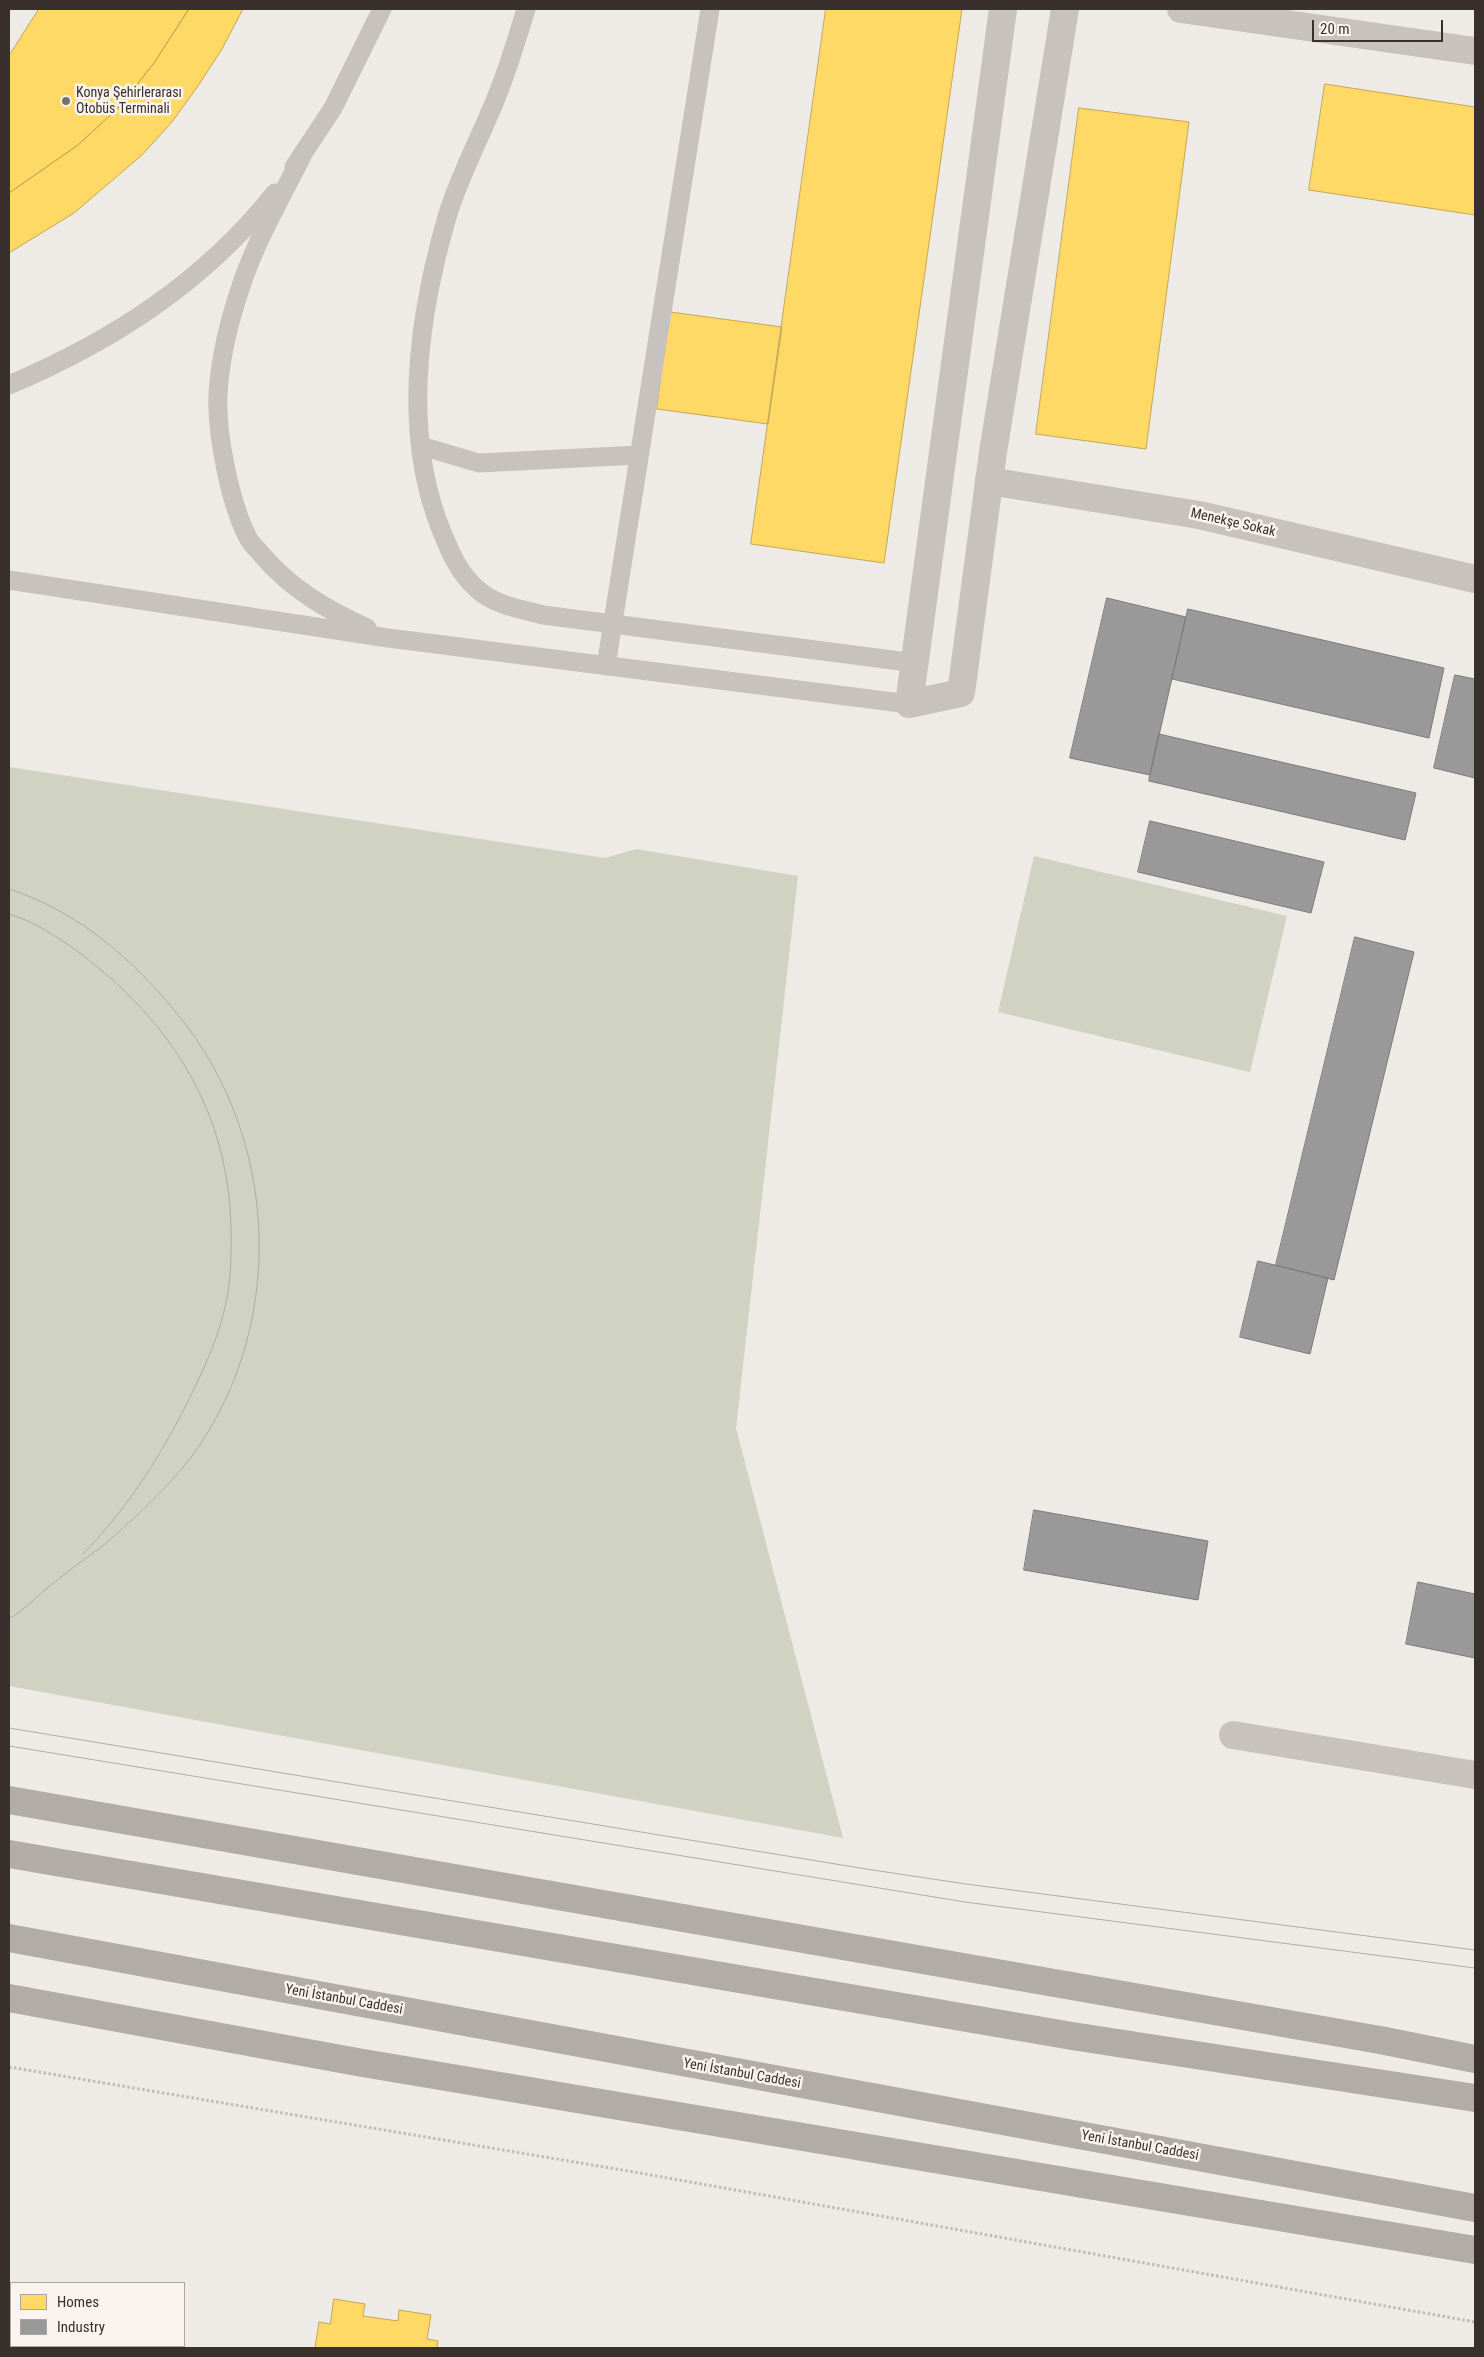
<!DOCTYPE html>
<html>
<head>
<meta charset="utf-8">
<style>
  body { margin:0 }
  #map { position:relative; width:1484px; height:2357px; overflow:hidden; background:#eeeae6; font-family:"Roboto Condensed",sans-serif }
  canvas { display:block }
  .frame { position:absolute; inset:0; border:10px solid #392f2d; pointer-events:none }
  .legend { position:absolute; left:10px; top:2282px; width:175px; height:65px; box-sizing:border-box; background:#faf3ef; border:1px solid #ada5a1; margin:0; padding:6px 9px; list-style:none; font-size:15px; color:#392f2d }
  .legend li { display:flex; align-items:center; gap:10px; height:25px }
  .legend b { width:25px; border:1px solid #ada5a1 }
  .scale { position:absolute; left:1312px; top:20px; width:131px; height:22px; box-sizing:border-box; border:2px solid #392f2d; border-top:0; padding-left:6px; font-size:15px; line-height:18px; white-space:nowrap; color:#392f2d; -webkit-text-stroke:4px #faf3ef; paint-order:stroke }
</style>
</head>
<body>
<div id="map">
<canvas width="1484" height="2357"></canvas>
<div class="frame"></div>
<ul class="legend">
<li><b style="height:14px;background:#ffd966"></b>Homes</li>
<li><b style="height:14px;background:#999"></b>Industry</li>
</ul>
<div class="scale">20 m</div>
</div>
<script>
const c = document.querySelector('canvas').getContext('2d');
c.lineJoin = 'round';
function paint(path, color) {
  c.fillStyle = color;
  c.fill(path, 'evenodd');
}
function strokePath(path, color, width, dash) {
  c.strokeStyle = color;
  c.lineWidth = width;
  c.lineCap = dash ? 'butt' : 'round';
  c.setLineDash(dash || []);
  c.stroke(path);
}
function label(font, color, halo, rows, align = 'center') {
  c.font = font + ' "Roboto Condensed",sans-serif';
  c.lineWidth = 5;
  c.setLineDash([]);
  c.textBaseline = 'middle';
  c.strokeStyle = halo;
  c.fillStyle = color;
  for (const [text, x, y, turn = 0] of rows) {
    c.save();
    c.translate(x, y);
    c.rotate((+turn || 0) * Math.PI / 180);
    c.textAlign = isNaN(turn) ? turn : align;
    if (halo) c.strokeText(text, 0, 0);
    c.fillText(text, 0, 0);
    c.restore();
  }
}
const green = new Path2D(`
  M 9,767 L 605,858 L 636,849 L 798,876 L 736,1428 L 843,1838 L 9,1686 Z
  M 1034,856 L 1287,916 L 1250,1072 L 998,1012 Z`);
const homes = new Path2D(`
  M 39,9 L 189,9 L 154,63 L 119,107 L 78,145 L 9,193 L 9,56 Z
  M 189,9 L 243,9 L 222,49 L 198,86 L 172,122 L 142,155 L 74,213 L 9,253 L 9,193 L 78,145 L 119,107 L 154,63 Z
  M 826,9 L 962,9 L 884,563 L 751,544 Z
  M 1325,84 L 1475,107 L 1475,215 L 1309,190 Z
  M 1079,108 L 1189,122 L 1146,449 L 1036,434 Z
  M 670,312 L 782,327 L 768,424 L 657,409 Z
  M 334,2299 L 365,2304 L 363,2316 L 398,2321 L 399,2310 L 431,2315 L 427,2339 L 438,2341 L 437,2348 L 315,2348 L 319,2322 L 330,2324 Z`);
const industry = new Path2D(`
  M 1107,598 L 1186,617 L 1150,775 L 1070,758 Z
  M 1188,609 L 1444,668 L 1429,738 L 1172,679 Z
  M 1455,675 L 1475,679 L 1475,778 L 1434,768 Z
  M 1159,734 L 1416,793 L 1405,840 L 1149,781 Z
  M 1150,821 L 1324,862 L 1311,913 L 1138,872 Z
  M 1355,937 L 1414,952 L 1334,1280 L 1276,1265 Z
  M 1258,1261 L 1328,1278 L 1310,1354 L 1240,1337 Z
  M 1034,1510 L 1208,1541 L 1198,1600 L 1024,1570 Z
  M 1418,1582 L 1475,1594 L 1475,1658 L 1406,1644 Z`);
const path = new Path2D(`
  M 9,2067 L 640,2173 L 1475,2322`);
const service = new Path2D(`
  M 526,9 C 518,35 510,62 500,88 C 484,131 460,173 447,217 C 418,317 401,433 442,532 C 451,554 459,573 477,589 C 494,605 521,609 543,615 L 916,663
  M 302,156 C 281,198 257,239 242,283 C 230,318 220,357 218,394 C 216,433 230,503 248,538 C 251,544 258,550 262,555 C 291,589 327,610 367,628
  M 294,167 L 333,108 L 382,9
  M 9,385 C 113,341 204,282 275,193
  M 421,446 L 479,463 L 639,455
  M 9,580 L 388,638 L 909,704
  M 606,666 L 710,9`);
const minor = new Path2D(`
  M 1181,9 L 1475,51
  M 989,481 L 1199,515 L 1475,579
  M 1233,1735 L 1475,1775`);
const tertiary = new Path2D(`
  M 1003,9 L 909,704 L 961,693 L 993,452 L 1065,9`);
const trunk = new Path2D(`
  M 9,1800 L 1380,2040 L 1475,2059
  M 9,1854 L 1072,2036 L 1475,2098
  M 9,1938 L 1475,2208
  M 9,1998 L 357,2062 L 1475,2250`);
const tram = new Path2D(`
  M 9,889 C 78,911 134,960 179,1016 C 277,1137 287,1316 199,1446 C 177,1479 135,1518 105,1544 C 90,1556 74,1566 60,1578 C 42,1591 28,1607 9,1619
  M 9,914 C 52,926 111,975 141,1008 C 203,1075 233,1154 231,1245 C 231,1267 230,1289 224,1311 C 215,1348 198,1381 181,1415 C 154,1466 124,1512 83,1554
  M 9,1728 L 866,1869 L 966,1884 L 1475,1950
  M 9,1746 L 965,1902 L 1475,1968`);
const markers = [
  [66,101,5,"#78706e"]
];
const poiNames = [
  ["Konya Şehirlerarası",76,93],
  ["Otobüs Terminali",76,109]
];
const streetNames = [
  ["Menekşe Sokak",1233,523,13],
  ["Yeni İstanbul Caddesi",344,2000,10],
  ["Yeni İstanbul Caddesi",742,2074,10],
  ["Yeni İstanbul Caddesi",1140,2146,10]
];
paint(green, '#d1d3c2');
paint(homes, '#ffd966');
strokePath(homes, '#c4a655', 1);
paint(industry, '#999');
strokePath(industry, '#7c7979', 1);
strokePath(path, '#c1bab7', 3, [2.5, 2.5]);
strokePath(service, '#c8c2be', 19);
strokePath(minor, '#c8c2be', 28);
strokePath(tertiary, '#c8c2be', 28);
strokePath(trunk, '#b2aca9', 28);
strokePath(tram, '#afaba9', 1);
for (const [x, y, r, color] of markers) {
  const dot = new Path2D();
  dot.arc(x, y, r, 0, 2 * Math.PI);
  c.fillStyle = color;
  c.fill(dot);
  strokePath(dot, '#faf3ef', 2);
}
label('14px', '#392f2d', '#faf3ef', poiNames, 'left');
label('14px', '#392f2d', '#faf3ef', streetNames);
</script>
</body>
</html>
